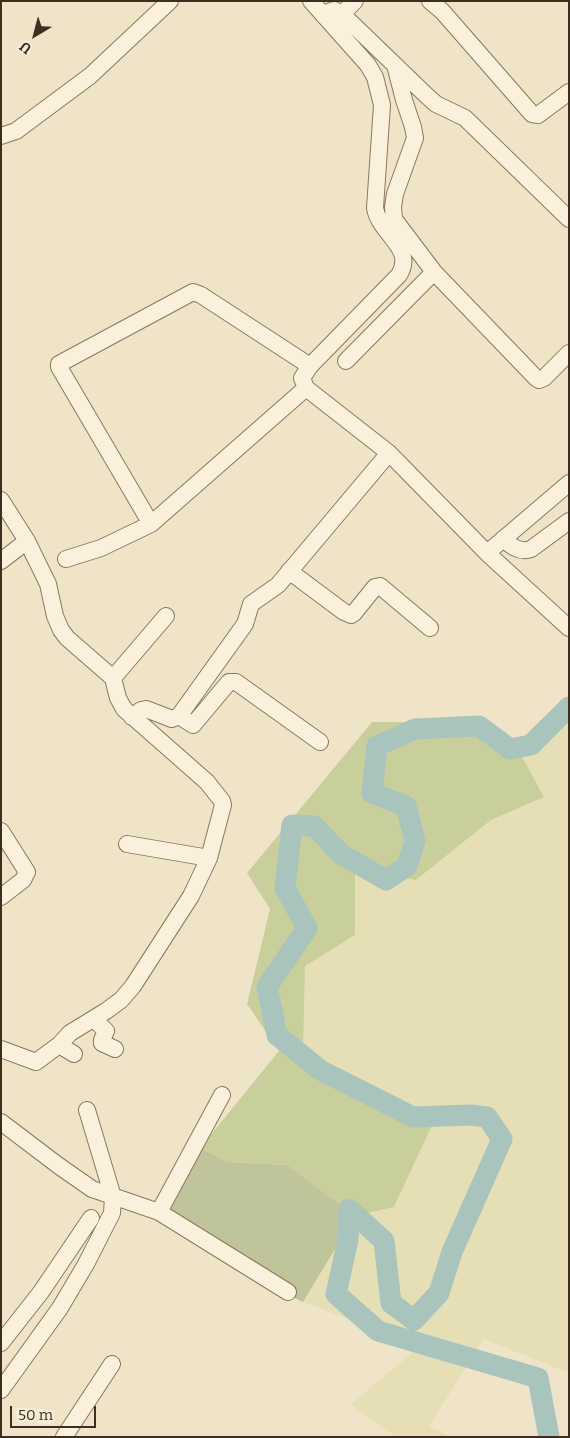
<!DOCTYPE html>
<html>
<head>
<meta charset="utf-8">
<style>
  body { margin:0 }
  #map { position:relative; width:570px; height:1438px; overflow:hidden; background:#f0e4c8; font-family:Bitter,serif }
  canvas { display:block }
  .frame { position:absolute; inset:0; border:2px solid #3d2e20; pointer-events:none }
  .north { position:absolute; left:10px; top:10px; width:50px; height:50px; -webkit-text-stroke:4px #f7eed8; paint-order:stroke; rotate:217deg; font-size:14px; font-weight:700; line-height:20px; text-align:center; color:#3d2e20 }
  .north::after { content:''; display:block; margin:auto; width:18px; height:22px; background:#3d2e20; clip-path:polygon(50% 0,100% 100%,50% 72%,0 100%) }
  .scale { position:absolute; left:10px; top:1406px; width:86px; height:22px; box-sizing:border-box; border:2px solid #3d2e20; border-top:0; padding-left:6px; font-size:15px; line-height:18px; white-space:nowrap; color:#3d2e20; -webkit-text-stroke:4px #f7eed8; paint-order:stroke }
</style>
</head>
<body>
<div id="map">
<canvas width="570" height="1438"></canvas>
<div class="frame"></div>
<div class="north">U</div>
<div class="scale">50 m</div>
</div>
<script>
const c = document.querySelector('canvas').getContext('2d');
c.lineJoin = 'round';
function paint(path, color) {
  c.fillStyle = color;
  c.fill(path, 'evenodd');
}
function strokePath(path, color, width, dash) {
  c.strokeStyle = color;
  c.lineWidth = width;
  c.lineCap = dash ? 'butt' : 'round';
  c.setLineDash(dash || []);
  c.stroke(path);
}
const farmland = new Path2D(`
  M 569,700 L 569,1373 L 484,1339 L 429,1426 L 452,1437 L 396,1437 L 350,1405 L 420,1346 L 303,1302 L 355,1216 L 394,1207 L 434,1121 L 303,1054 L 305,965 L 355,935 L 355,871 L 416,880 L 491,820 L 544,797 L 515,744 L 561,701 Z`);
const green = new Path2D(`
  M 372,722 L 487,722 L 515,744 L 544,797 L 491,820 L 416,880 L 355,871 L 355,935 L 305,966 L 303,1054 L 434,1121 L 394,1207 L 355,1216 L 288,1165 L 228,1162 L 200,1148 L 279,1051 L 247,1004 L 270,909 L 247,873 Z`);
const cemetery = new Path2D(`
  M 200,1148 L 228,1162 L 288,1165 L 355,1216 L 303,1302 L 247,1275 L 156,1219 Z`);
const river = new Path2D(`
  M 549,1437 L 538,1378 L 378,1331 L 336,1294 L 348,1240 L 349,1209 L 384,1241 L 391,1303 L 414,1320 L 439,1293 L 452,1252 L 502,1139 L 487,1117 L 471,1115 L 413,1117 L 320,1070 L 277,1035 L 267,987 L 307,928 L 285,888 L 292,825 L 314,826 L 341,854 L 386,880 L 407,866 L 415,841 L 406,806 L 372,793 L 377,746 L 415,729 L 479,726 L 510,749 L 531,745 L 569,707`);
const minor = new Path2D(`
  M 311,1 L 368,65 L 375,77 L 382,105 L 375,208 C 379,234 416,248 399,275 L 310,366 L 302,378 L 306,388 L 389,453 L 487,553 L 569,628
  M 430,1 L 442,11 L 532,114 L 538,115 L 569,92
  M 342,14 L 355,1
  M 324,16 L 328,12 L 334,10 L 342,14 L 427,96 L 436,104 L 465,118 L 569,219
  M 395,65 L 404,100 L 413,127 L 415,138 L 395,194 L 393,207 L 394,219 L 434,272 L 536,378 L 539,380 L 544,378 L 569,353
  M 1,136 L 16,131 L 90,76 L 170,1
  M 346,361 L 434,272
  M 1,500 L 27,541 L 48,584 L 55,616 L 61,630 L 67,638 L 113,678 L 118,698 L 124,709 L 207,782 L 222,801 L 223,805 L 209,858 L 191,896 L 133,986 L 121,1000 L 106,1011 L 70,1033 L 59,1045 L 36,1062 L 1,1049
  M 151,524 L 59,367 L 59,364 L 193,292 L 201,295 L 310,366
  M 503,539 C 511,546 520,553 531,549 L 569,521
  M 487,553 L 569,483
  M 66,559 L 101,548 L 151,524 L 306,388
  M 1,561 L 27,541
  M 289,571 L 344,612 L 351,615 L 354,613 L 375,587 L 380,586 L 430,628
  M 113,678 L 166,616
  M 179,716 L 193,725 L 229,682 L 236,682 L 320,742
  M 132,717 L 141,710 L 146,709 L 172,719 L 179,716 L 245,624 L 251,604 L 278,585 L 389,453
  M 1,831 L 27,872 L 23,880 L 1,897
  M 127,844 L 209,858
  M 94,1019 L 106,1031 L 102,1040 L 102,1043 L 115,1049
  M 59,1045 L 74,1054
  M 1,1122 L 59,1166 L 92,1189 L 159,1212 L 222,1095
  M 159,1212 L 288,1292
  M 1,1343 L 41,1292 L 91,1218
  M 1,1390 L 60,1308 L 86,1264 L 112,1213 L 113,1197 L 87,1110
  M 64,1437 L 112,1364`);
paint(farmland, '#e6deb5');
paint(green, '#c9cf9b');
paint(cemetery, '#bfc49a');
strokePath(river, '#a9c4bc', 21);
strokePath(minor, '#8d765c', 18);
strokePath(minor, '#faf1dc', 16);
</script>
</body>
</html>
